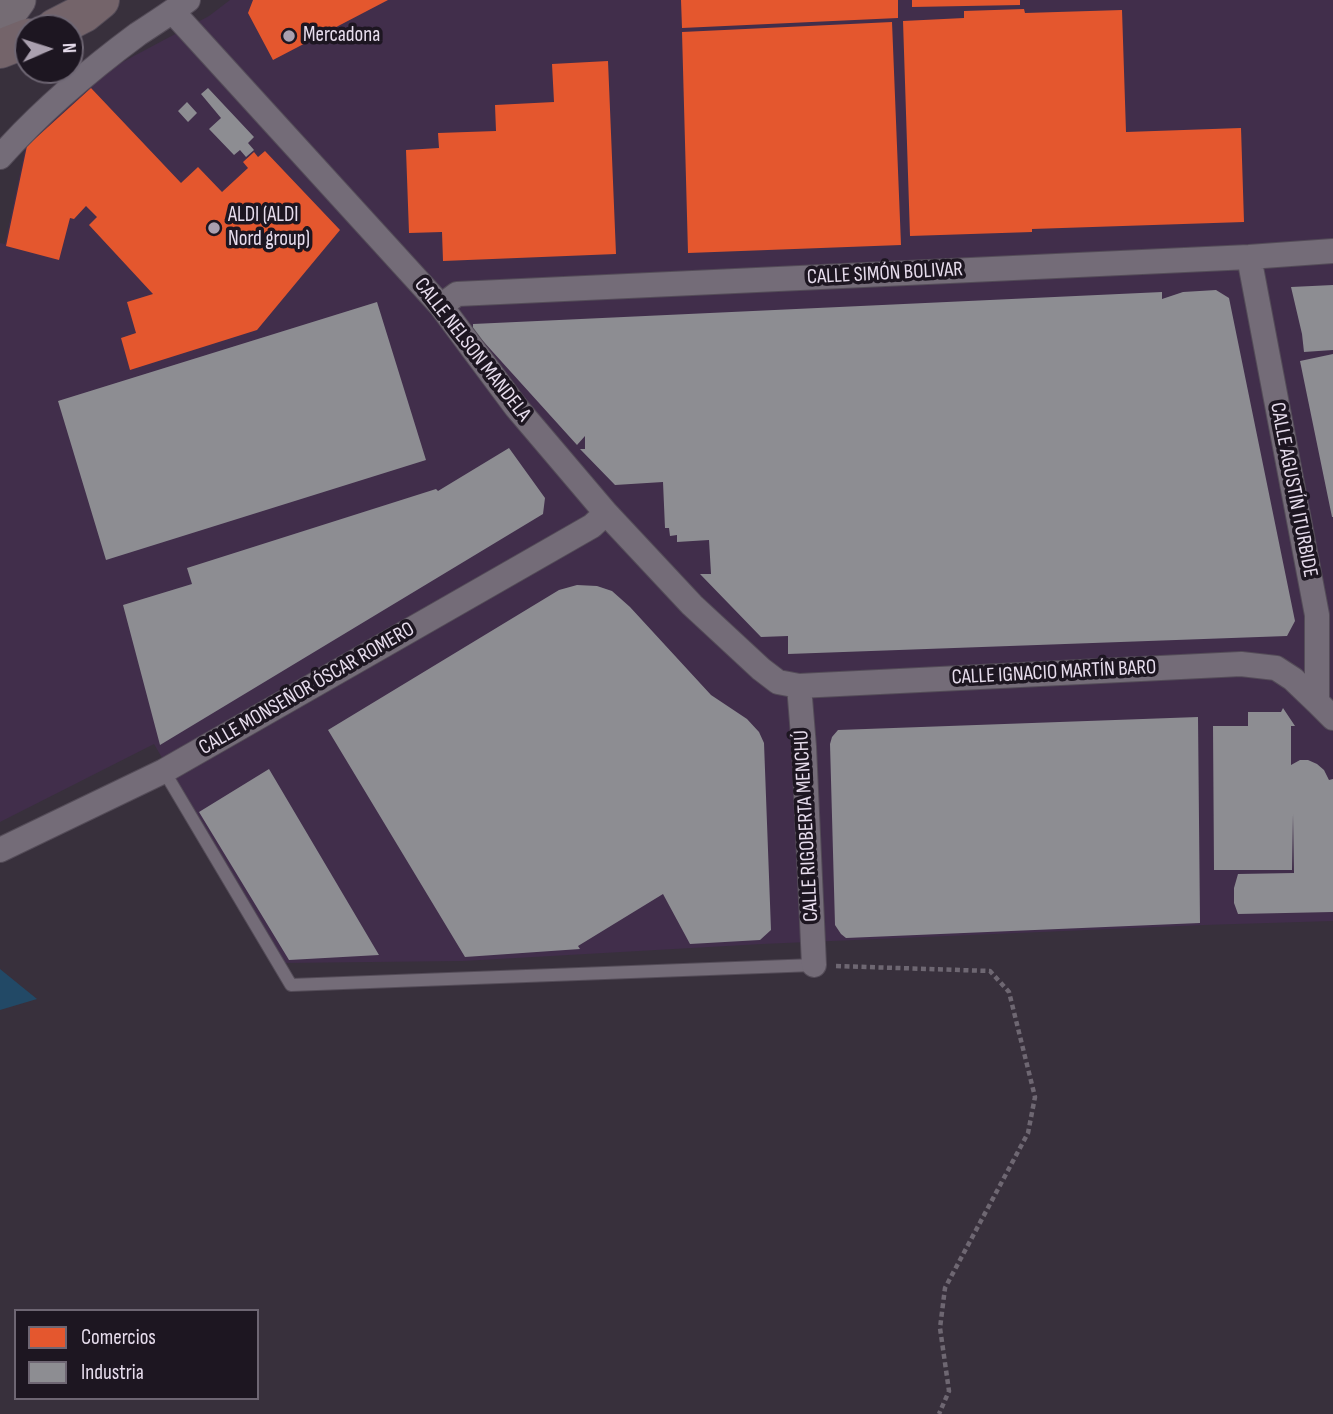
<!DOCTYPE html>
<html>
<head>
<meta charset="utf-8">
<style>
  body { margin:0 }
  #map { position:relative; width:1333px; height:1414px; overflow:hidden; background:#38303c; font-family:"Sofia Sans Condensed",sans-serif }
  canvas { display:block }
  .legend { position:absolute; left:14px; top:1309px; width:245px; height:91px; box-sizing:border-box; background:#1d1621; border:2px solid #6e6673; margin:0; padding:9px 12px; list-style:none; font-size:21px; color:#e7dded }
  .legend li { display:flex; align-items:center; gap:14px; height:35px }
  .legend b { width:35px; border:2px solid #6e6673 }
  .north { position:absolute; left:14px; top:14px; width:70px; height:70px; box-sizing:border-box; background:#1d1621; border:2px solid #6e6673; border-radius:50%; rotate:87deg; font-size:19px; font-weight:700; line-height:28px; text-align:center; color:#e7dded }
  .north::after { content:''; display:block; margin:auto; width:24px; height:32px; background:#aaa0af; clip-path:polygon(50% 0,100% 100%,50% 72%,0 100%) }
</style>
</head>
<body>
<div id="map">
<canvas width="1333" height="1414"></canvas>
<ul class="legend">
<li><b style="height:19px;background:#e4572e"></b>Comercios</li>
<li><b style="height:19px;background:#8d8d92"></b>Industria</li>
</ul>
<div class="north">N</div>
</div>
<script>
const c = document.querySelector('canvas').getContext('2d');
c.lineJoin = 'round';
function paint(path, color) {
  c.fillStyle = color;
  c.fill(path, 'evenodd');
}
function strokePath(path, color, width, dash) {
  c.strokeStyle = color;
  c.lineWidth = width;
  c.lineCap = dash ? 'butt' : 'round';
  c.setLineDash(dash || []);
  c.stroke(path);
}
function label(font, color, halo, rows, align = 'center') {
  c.font = font + ' "Sofia Sans Condensed",sans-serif';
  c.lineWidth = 7;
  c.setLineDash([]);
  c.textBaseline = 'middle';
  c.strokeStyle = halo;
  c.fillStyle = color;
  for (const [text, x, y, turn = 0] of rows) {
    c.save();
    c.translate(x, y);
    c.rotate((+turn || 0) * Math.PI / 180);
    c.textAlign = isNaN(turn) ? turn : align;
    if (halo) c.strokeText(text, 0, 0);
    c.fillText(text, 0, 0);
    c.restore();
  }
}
const built = new Path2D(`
  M 230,0 L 1333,0 L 1333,921 L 1204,925 L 762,944 L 463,961 L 282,963 L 154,744 L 0,822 L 0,243 L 5,244 L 27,140 L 102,73 L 209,16 Z`);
const water = new Path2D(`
  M 0,969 L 37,999 L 0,1010 Z`);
const shops = new Path2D(`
  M 253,0 L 388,0 L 273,60 L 248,13 Z
  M 681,0 L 898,0 L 898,18 L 682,28 Z
  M 912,0 L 1020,0 L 1020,5 L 912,7 Z
  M 1024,9 L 1025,13 L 1122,10 L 1126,132 L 1241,128 L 1244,222 L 1032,229 L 1032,232 L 910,236 L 903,21 L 964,18 L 964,11 Z
  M 892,22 L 901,245 L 688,253 L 682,32 Z
  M 608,61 L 616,254 L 443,261 L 442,232 L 409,233 L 406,150 L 439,148 L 438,133 L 496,131 L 495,105 L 554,102 L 552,64 Z
  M 91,88 L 181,183 L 198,167 L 222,192 L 248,168 L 243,162 L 254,152 L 258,157 L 265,151 L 340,230 L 257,330 L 130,370 L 121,338 L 136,333 L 127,302 L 153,294 L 89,225 L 97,217 L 86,206 L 74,219 L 70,218 L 59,260 L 6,246 L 27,146 Z`);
const industry = new Path2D(`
  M 208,88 L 254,137 L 248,143 L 254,150 L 246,157 L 240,150 L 234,155 L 209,129 L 221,118 L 201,94 Z
  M 187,102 L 197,113 L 188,122 L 178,111 Z
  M 1333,285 L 1333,350 L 1304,352 L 1302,334 L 1291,287 Z
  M 1216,290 L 1229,298 L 1295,621 L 1287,636 L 788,654 L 788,636 L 761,637 L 700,574 L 711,574 L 709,540 L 677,542 L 677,535 L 670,536 L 669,528 L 665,528 L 663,482 L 615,485 L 580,449 L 585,449 L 585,436 L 577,445 L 473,330 L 473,324 L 1162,292 L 1162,299 L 1183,292 Z
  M 377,302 L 426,460 L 106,560 L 58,401 Z
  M 1333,354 L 1333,517 L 1332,517 L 1300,361 Z
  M 509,448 L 545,498 L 543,514 L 160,745 L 123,605 L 192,584 L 187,568 L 436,489 L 438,491 Z
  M 577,585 L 597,586 L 612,591 L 630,607 L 711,695 L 747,719 L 759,732 L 764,743 L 771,930 L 760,940 L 690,944 L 663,894 L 578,946 L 580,949 L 465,957 L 328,730 L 559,590 Z
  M 1283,708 L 1295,726 L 1291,726 L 1291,765 L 1300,760 L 1308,760 L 1317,764 L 1324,770 L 1329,780 L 1333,779 L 1333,912 L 1238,914 L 1234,903 L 1234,888 L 1238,874 L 1294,873 L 1293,814 L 1292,870 L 1214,870 L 1213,726 L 1248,726 L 1248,712 L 1281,712 Z
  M 1198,717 L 1200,923 L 846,938 L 841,934 L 835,925 L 830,744 L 832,737 L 838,730 Z
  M 269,769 L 379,955 L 289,960 L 199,812 Z`);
const path = new Path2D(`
  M 836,966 L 990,971 L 1009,992 L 1035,1097 L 1028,1133 L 945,1288 L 940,1328 L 949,1391 L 939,1414`);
const lane = new Path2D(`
  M 164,771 L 291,985 L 814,965`);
const street = new Path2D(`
  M 173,12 L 441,306 L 516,407 L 606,513 L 692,605 L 761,669 L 778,682 L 799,686 L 1241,664 L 1276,668 L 1293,679 L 1317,702
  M 0,157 C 41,111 88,71 138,34 C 155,23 172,12 188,0
  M 1249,257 L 1317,615 L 1317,702 L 1333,718
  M 441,306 L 457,294 L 1249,257 L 1333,251
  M 799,686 L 804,747 L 814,965
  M 0,850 L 164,771 L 592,526 L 606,513`);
const secondary = new Path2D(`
  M 0,25 L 18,0`);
const highway = new Path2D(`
  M 55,28 L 84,13 L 100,0
  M 0,49 L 28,38`);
const markers = [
  [289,36,7,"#aaa0af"],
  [214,228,7,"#aaa0af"]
];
const poiNames = [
  ["Mercadona",303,36],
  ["ALDI (ALDI",228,216],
  ["Nord group)",228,240]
];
const streetNames = [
  ["CALLE SIMÓN BOLIVAR",885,274,-3],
  ["CALLE NELSON MANDELA",472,350,52],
  ["CALLE AGUSTÍN ITURBIDE",1293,490,79],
  ["CALLE IGNACIO MARTÍN BARO",1054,673,-3],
  ["CALLE MONSEÑOR ÓSCAR ROMERO",307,689,-30],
  ["CALLE RIGOBERTA MENCHÚ",807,826,-93]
];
paint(built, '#412e4b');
paint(water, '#224966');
paint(shops, '#e4572e');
paint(industry, '#8d8d92');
strokePath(lane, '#544c58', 14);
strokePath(street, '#544c58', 26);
strokePath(secondary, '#544c58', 37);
strokePath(highway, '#544c58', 40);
strokePath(path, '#6e6772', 4.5, [5, 3.5]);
strokePath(lane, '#746c78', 12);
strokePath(street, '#746c78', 24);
strokePath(secondary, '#756c74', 35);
strokePath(highway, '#74646a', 38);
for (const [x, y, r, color] of markers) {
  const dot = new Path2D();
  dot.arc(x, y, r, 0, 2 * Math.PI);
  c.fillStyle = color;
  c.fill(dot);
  strokePath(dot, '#1d1621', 2.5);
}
label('21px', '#e7dded', '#1d1621', poiNames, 'left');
label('21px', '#e7dded', '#1d1621', streetNames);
</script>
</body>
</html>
